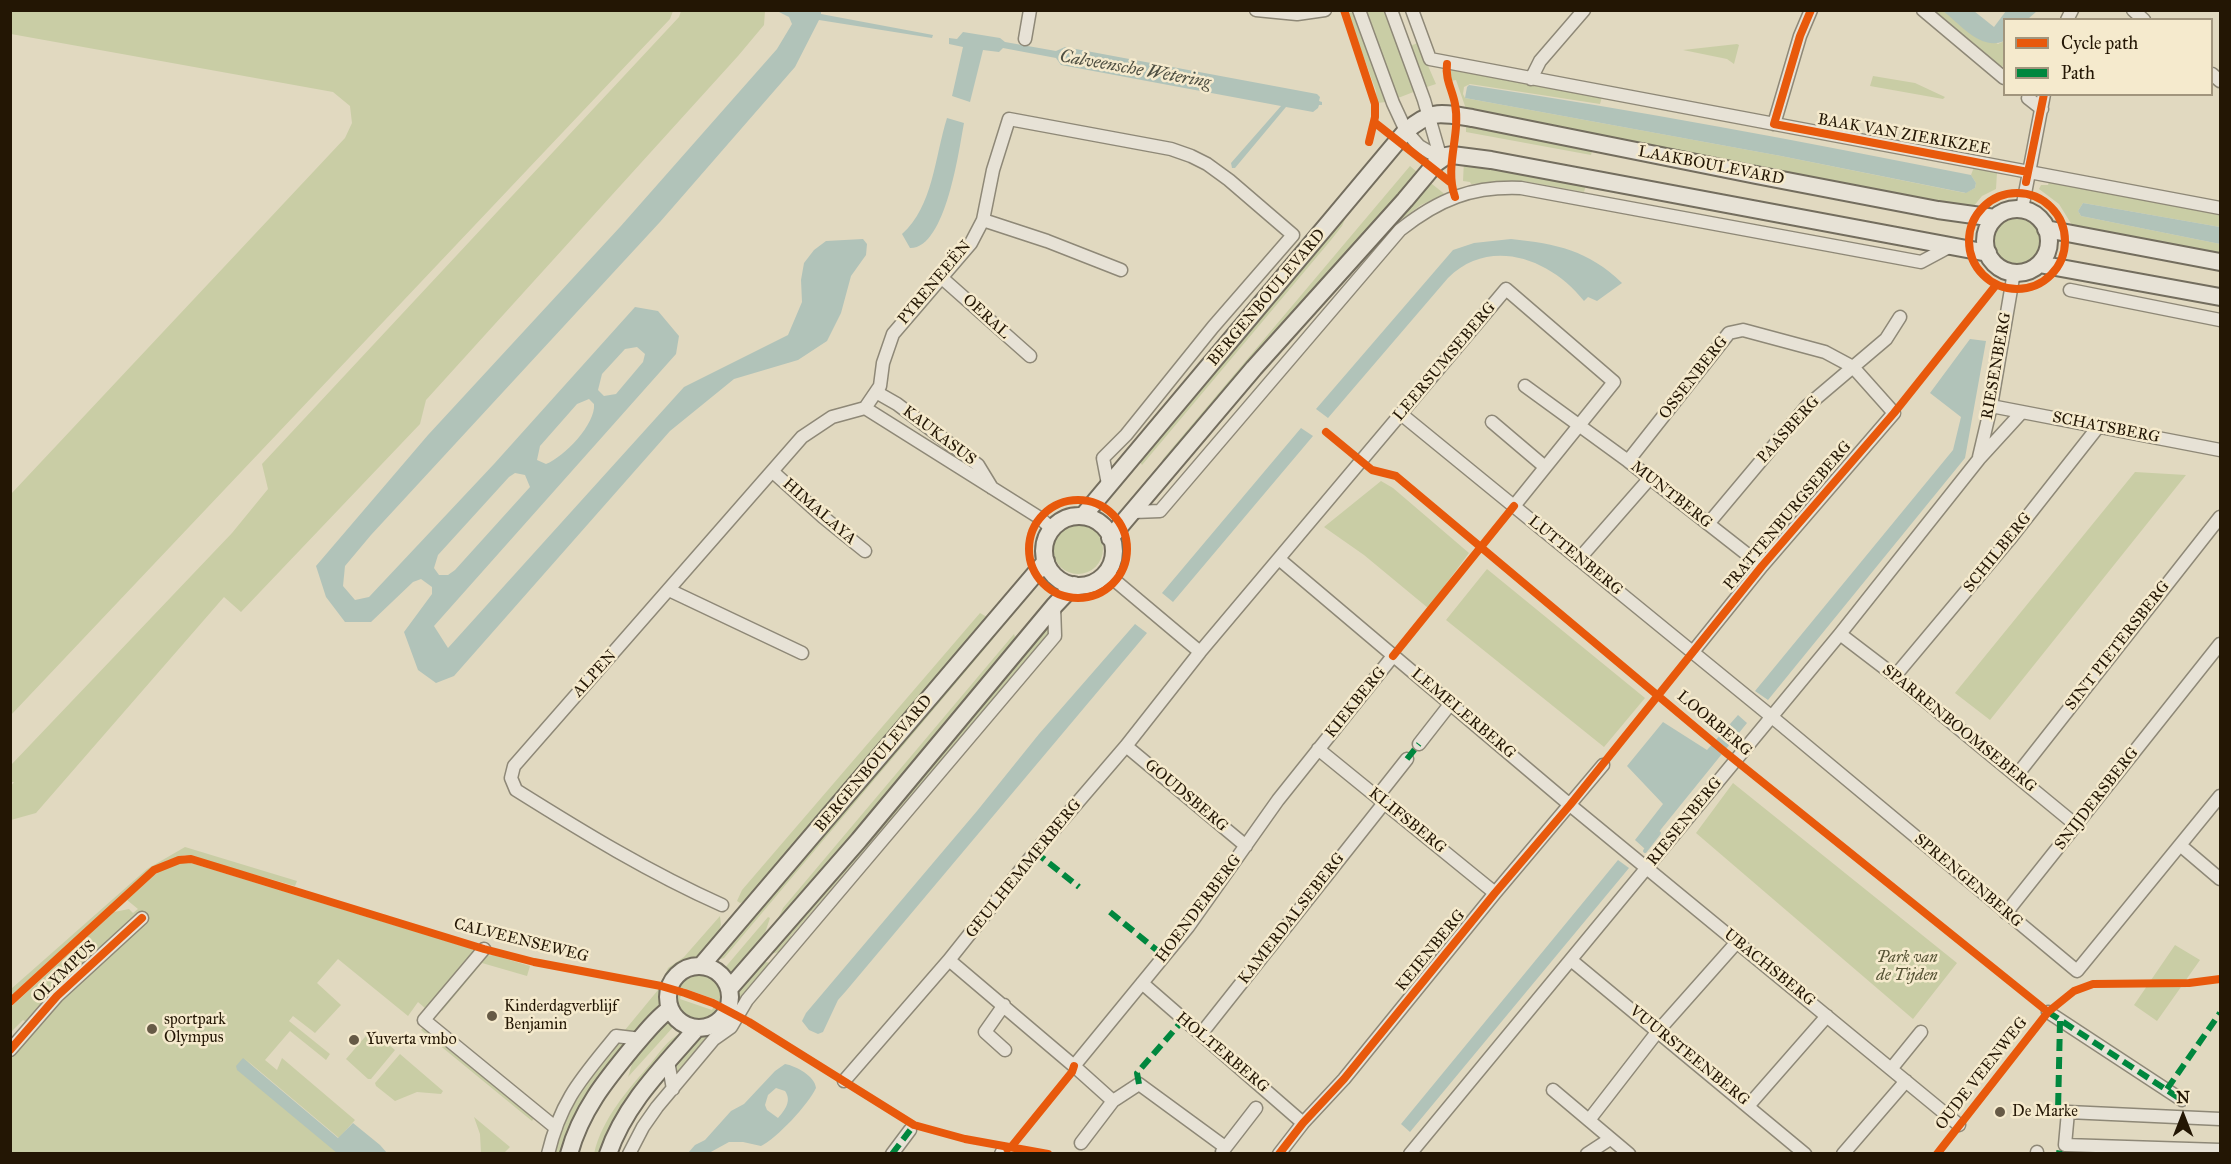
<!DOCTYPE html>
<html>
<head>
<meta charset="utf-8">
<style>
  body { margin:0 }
  #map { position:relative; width:2231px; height:1164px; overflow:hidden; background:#e1d9c0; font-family:"IM FELL Great Primer",serif }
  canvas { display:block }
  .frame { position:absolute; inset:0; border:12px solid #231604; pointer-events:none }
  .legend { position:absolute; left:2003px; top:18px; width:210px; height:78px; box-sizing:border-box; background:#f5eacd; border:2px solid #a1957d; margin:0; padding:8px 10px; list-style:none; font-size:18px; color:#231604 }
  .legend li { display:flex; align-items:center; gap:12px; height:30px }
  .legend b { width:30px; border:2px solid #a1957d }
  .north { position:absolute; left:2153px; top:1086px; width:60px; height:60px; -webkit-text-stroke:4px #f5eacd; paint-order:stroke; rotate:0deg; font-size:16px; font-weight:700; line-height:24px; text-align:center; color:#231604 }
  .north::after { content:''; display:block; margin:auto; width:21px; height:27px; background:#231604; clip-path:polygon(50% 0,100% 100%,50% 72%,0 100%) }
</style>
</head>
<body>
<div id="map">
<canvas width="2231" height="1164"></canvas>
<div class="frame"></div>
<ul class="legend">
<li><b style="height:8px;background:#e8590c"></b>Cycle path</li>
<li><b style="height:8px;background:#00873e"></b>Path</li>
</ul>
<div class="north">N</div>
</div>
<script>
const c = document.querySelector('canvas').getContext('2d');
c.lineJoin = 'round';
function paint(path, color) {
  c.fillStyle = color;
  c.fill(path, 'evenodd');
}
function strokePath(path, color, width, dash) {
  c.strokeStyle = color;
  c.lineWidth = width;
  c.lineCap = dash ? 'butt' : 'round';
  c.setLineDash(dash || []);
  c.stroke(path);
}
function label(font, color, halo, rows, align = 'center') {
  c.font = font + ' "IM FELL Great Primer",serif';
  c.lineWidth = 5;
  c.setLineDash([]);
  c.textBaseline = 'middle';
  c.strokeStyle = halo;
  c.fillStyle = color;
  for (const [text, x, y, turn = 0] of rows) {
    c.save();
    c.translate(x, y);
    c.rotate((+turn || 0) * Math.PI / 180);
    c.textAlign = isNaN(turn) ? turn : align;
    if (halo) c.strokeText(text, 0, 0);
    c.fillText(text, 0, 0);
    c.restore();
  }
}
const green = new Path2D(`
  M 11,10 L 673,11 L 670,19 L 11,715 L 11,494 L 345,138 L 352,123 L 350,106 L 333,92 L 11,34 Z
  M 681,11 L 765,11 L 764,25 L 738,56 L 426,400 L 420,424 L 241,612 L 224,597 L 36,813 L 11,820 L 11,786 L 14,782 L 11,782 L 11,765 L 232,533 L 268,489 L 262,464 L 679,17 Z
  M 1347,11 L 1350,13 L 1353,12 L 1386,102 L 1377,103 L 1376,91 Z
  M 1367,11 L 1388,11 L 1416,91 L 1398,98 Z
  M 1930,11 L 1943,11 L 1998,44 L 2004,41 L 2004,66 L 2000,67 Z
  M 1418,43 L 1436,84 L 1424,88 L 1407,47 Z
  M 1737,44 L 1739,45 L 1734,64 L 1727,59 L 1683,50 Z
  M 1451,70 L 1602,97 L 1600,104 L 1470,84 L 1464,87 L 1463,94 L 1465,98 L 1781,156 L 1965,193 L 1975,188 L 1976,183 L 1971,175 L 1974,167 L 1997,172 L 1996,189 L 1982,196 L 1973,207 L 1966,210 L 1720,162 L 1676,150 L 1466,109 L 1456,80 L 1450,81 L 1448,76 Z
  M 1873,76 L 1915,83 L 1945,97 L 1943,99 L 1870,86 Z
  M 1466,123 L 1593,147 L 1591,155 L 1466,132 Z
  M 1464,160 L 1587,182 L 1584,192 L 1523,181 L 1471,184 L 1470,182 L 1463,181 Z
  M 1410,166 L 1417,172 L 1355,246 L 1157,471 L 1163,459 Z
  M 1427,180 L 1447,196 L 1438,201 L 1436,198 L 1421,205 L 1399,221 L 1401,224 L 1392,234 L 1386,228 Z
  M 2049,181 L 2220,213 L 2220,227 L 2083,203 L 2078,211 L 2081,216 L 2220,244 L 2220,258 L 2075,230 L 2059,204 L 2039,189 L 2041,185 L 2048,185 Z
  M 1349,210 L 1342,226 L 1331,240 L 1142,465 L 1140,462 L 1127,472 L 1109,498 L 1104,496 Z
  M1991 241a25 25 0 1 1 50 0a25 25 0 1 1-50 0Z
  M 2135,472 L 2186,475 L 1990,720 L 1955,693 Z
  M 1381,481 L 1393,488 L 1469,553 L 1428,608 L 1364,555 L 1324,527 Z
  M1053 549a25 25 0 1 1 50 0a25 25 0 1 1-50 0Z
  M 1487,569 L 1645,698 L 1604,747 L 1446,620 Z
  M 1047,601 L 1052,603 L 782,922 L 776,923 L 783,908 L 1014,634 L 1015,637 L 1023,632 Z
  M 980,613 L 987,617 L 747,901 L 740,903 L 737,901 L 742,890 Z
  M 1048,619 L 1050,634 L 1039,650 L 1036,648 L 986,708 L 988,710 L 978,721 L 976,719 L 791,936 L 794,939 C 787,948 779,954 767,954 Z
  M 1001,625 L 993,639 L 724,958 L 712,962 Z
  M 1733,783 L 1957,963 L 1913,1019 L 1696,833 Z
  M 185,847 L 297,881 L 295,886 L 185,855 L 168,860 L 153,870 L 11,997 L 11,989 L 147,869 Z
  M 181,862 L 191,863 L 472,949 L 474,953 L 426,1009 L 418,1002 L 408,1016 L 338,959 L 317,983 L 341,1005 L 315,1033 L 293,1016 L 289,1021 L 330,1054 L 326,1060 L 290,1031 L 265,1060 L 277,1070 L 282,1058 L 355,1120 L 339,1138 L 244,1058 L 346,1153 L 11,1153 L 11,1055 L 28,1023 L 23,1020 L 11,1032 L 11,1007 L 114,912 L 129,909 L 133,913 L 138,909 L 127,900 L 159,871 Z
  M 720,916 L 721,925 L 714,943 L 698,960 L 687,963 L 674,971 L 666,982 L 661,1008 L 636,1031 L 626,1032 L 625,1030 L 658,990 L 668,968 L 684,957 Z
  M 768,917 L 770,918 L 763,939 L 730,978 L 723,970 Z
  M 2175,945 L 2200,960 L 2157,1021 L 2134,1005 Z
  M 493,955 L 530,966 L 527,976 L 482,963 L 442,1011 L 440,1008 L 485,956 Z
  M 765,962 L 772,963 L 735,1014 L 677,1078 L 675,1074 L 675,1058 L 700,1034 L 711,1032 L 724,1023 L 734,1008 L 736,992 L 760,963 Z
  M 701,974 C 750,986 704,1046 679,1010 C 667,993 683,976 701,974 ZM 683,988 L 717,1000 L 712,1010 L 680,999 Z
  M 668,1017 L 675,1025 L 628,1077 L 634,1058 Z
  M 424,1027 L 535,1117 L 532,1121 L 421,1030 Z
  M 371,1030 L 395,1050 L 371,1079 L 368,1079 L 346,1059 Z
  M 681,1033 L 687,1033 L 604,1153 L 594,1154 C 602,1118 628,1090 651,1063 C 660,1052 668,1039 681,1033 Z
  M 622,1042 L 631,1042 L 566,1153 L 555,1154 C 567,1108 588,1079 617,1044 Z
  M 400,1054 L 443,1091 L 441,1094 L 417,1092 L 395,1101 L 376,1086 L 375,1083 Z
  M 474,1117 L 510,1147 L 504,1153 L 481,1153 L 480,1134 Z`);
const water = new Path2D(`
  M 769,11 L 821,11 L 821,14 L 933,35 L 932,38 L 819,20 L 795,67 L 660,222 L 371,535 L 345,566 L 343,586 L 355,600 L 369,597 L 494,464 L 635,307 L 658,311 L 679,336 L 676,354 L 434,626 L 448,648 L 684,387 L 788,335 L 802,302 L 801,280 L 804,263 L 814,250 L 826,241 L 863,239 L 867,244 L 866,255 L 851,276 L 841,313 L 827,341 L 798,360 L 734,379 L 670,431 L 454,676 L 436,683 L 418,670 L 404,632 L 432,594 L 432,587 L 421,579 L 413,582 L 371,622 L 345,622 L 326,597 L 316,566 L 428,435 L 620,227 L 777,49 L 792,24 L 789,17 L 779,12 ZM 637,347 L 645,354 L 643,362 L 616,394 L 604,396 L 598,390 L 602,374 L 625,349 ZM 589,399 L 594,404 C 596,424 564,457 546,464 L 537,460 L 540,446 L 577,404 ZM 515,473 L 525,475 L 530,487 L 455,570 L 448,575 L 439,575 L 434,568 L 438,555 L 509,477 Z
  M 1943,11 L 1974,11 L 1994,27 L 2006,11 L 2037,11 L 2028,19 L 2004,20 L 2004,41 C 1981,51 1960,24 1943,11 Z
  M 963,32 L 1000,38 L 1005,42 L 1056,51 L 1065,47 L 1317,94 L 1320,97 L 1319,101 L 1322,102 L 1322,105 L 1319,105 L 1318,108 L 1313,112 L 1286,107 L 1235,168 L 1232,168 L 1231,163 L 1281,106 L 1061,65 L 1056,58 L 1003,48 L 999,52 L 983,50 L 970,102 L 952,96 L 963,47 L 949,44 L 949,38 L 957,39 Z
  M 1469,85 C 1637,110 1804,142 1971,175 L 1976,183 L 1975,188 L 1966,193 L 1781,156 L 1465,98 L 1467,87 Z
  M 947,118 L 964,123 C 959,149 946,249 910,248 L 902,234 C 933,207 935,156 947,118 Z
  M 2083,203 L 2220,227 L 2220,244 L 2081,216 L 2078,211 Z
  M 1511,239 C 1557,244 1588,250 1622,283 L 1597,301 L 1588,297 L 1584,301 C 1551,259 1490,236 1448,278 L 1328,418 L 1316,409 L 1453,250 L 1474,243 Z
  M 1970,339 L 1986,341 L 1965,458 L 1768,700 L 1755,691 L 1953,450 L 1961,417 L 1930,393 Z
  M 1301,428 L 1313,436 L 1173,602 L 1162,593 Z
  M 1135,624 L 1147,633 L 846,991 L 838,1000 L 823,1032 L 818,1034 L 809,1030 L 802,1021 L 806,1013 L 977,811 L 1039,734 Z
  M 1738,715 L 1747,723 L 1645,849 L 1635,840 L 1663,804 L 1627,766 L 1663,722 L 1707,750 Z
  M 1618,860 L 1629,868 L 1410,1132 L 1401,1124 Z
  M 243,1058 L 338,1138 L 353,1123 L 380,1145 L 387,1153 L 337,1153 L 237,1070 L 236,1066 Z
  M 785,1064 C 796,1066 815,1076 816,1088 C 808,1105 777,1138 761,1146 L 743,1142 L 729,1142 L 709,1153 L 688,1153 L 695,1145 L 705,1140 L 731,1111 L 744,1104 L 775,1071 ZM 776,1088 L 785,1091 C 792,1101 785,1110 778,1118 L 767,1110 L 765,1105 L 768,1095 Z`);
const stream = new Path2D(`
  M 1645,851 L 1659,833`);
const street = new Path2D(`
  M 1256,10 L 1297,14 L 1325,10
  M 1359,10 L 1393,103 L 1406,131 L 1419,146 L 1441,159
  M 1391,10 L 1424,100 L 1441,159
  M 1412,10 L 1430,59 L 2220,208
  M 1923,10 L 2004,78
  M 2133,10 L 2144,20
  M 2067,20 L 2072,10
  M 1025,39 L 1030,10
  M 2212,74 L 2220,81
  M 1531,79 L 1540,61 L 1584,10
  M 2028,98 L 2042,109
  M 1774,124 L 1800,36 L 1811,10
  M 2022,209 L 2044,94
  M 983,220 L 1047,241 L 1121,270
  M 942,278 L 1030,356
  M 2070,290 L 2220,320
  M 1525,386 L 1628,461 L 1762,566
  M 876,392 L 897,404 L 978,465 L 992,488
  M 1991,406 L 2220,450
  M 865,408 L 880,386 L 883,363 L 893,334 L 971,243 L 983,220 L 993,170 L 1009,119 L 1171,149 L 1191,156 L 1207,164 L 1229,180 L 1293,235 L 1213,327 L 1126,435 L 1103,458 L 1108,484
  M 865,408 L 1040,518 L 1052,529
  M 1401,414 L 1772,717 L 2077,971 L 2180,845 L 2220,879
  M 1492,422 L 1545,467
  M 1979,457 L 1991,406 L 2014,272
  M 1628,461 L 1729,333 L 1743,330 L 1825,352 L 1853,367 L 1894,413 L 1762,566 L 1692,653
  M 773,472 L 823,517 L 865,551
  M 1134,512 L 1160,511 L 1400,230 C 1439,199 1472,186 1521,188 L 1921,262 L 1949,247
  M 1708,524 L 1807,406 L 1886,339 L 1900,317
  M 1279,559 L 1570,805 L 1959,1125
  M 1579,559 L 1650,478
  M 1106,573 L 1200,652
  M 669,590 L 802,653
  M 1840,634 L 1895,676 L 2076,825
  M 1895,676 L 2009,540 L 2098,427
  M 1419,744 L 1451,703
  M 1126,746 L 1246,846
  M 1318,749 L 1495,893
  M 2017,775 L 2220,517
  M 1377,797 L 1407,759
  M 2180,845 L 2220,796
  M 722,905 C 650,873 583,832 516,790 L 511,778 L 514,766 L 802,437 L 832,417 L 865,408
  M 2006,913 L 2220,644
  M 484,949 L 424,1020 L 556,1128
  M 949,960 L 1074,1066
  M 1571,960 L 1805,1154
  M 1142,983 L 1303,1123
  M 1004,1005 L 985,1032 L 1005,1050
  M 2048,1012 L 2182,1100
  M 1201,1034 L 1384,803
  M 10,1050 L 57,996 L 142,918
  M 668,1061 L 673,1089
  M 1891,1069 L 1921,1032
  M 844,1081 L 949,960 L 1035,852 L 1126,746 L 1200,652 L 1506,289 L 1614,382 L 1514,506
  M 1553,1090 L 1629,1154
  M 1749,1105 L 1827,1016
  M 2220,1119 L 2068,1112 L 2065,1145 L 2220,1150
  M 1589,1120 L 1658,1031 L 1737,942
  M 1081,1143 L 1113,1101
  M 1225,1147 L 1139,1084 L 1113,1101 L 1074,1066 L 1188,927 L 1278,800 L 1393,656
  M 1222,1152 L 1256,1108
  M 548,1154 C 561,1099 583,1077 616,1036 L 641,1039
  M 629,1154 L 643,1127 L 657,1107 L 714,1039 L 731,1027 L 747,1000 L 1055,636 L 1054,606
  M 892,1154 L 910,1130
  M 1001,1154 L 1002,1152
  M 1279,1154 L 1303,1123 L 1344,1079 L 1495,893 L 1603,765
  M 1410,1154 L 1840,634 L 1979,459 L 2022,412
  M 1587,1154 L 1610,1139
  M 1843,1154 L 1906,1081
  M 2037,1154 L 2037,1152`);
const secondary = new Path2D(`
  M1985 241a32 32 0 1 1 64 0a32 32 0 1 1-64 0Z
  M 2046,229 L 2220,262
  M 2039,264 L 2220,297
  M 1083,516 L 1406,131 C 1432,109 1440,113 1472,118 L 1756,175 L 1938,210 L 1995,218
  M1044 551a35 35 0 1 1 70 0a35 35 0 1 1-70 0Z
  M 1110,538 L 1254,368 L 1405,200 L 1436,163 L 1446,156 L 1452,155 L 1491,160 L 1988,253
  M668 997a31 31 0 1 1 62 0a31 31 0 1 1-62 0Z
  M 701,966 L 1046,561
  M 729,989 L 859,840 L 1054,606 L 1074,585
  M 569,1154 C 581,1110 606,1080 634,1046 C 645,1034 656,1018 670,1009
  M 608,1154 C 625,1104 663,1067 697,1028`);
const quiet = new Path2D(`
  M 1407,759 L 1419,744
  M 1035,852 L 1079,887
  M 1110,912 L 1164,956
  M 2048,1012 L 2182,1100
  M 2060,1021 L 2058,1111 L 2068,1112
  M 1139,1084 L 1137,1073 L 1183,1020
  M 2167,1089 L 2220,1013
  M 2056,1153 L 2062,1154
  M 892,1154 L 914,1125
  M 2037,1154 L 2037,1152`);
const cycleway = new Path2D(`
  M 1344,10 L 1375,104 L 1375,117 L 1369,142
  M 1811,10 L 1800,36 L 1774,124 L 2028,172
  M 1447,64 C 1445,79 1452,89 1455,104 C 1461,135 1444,166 1455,197
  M 1374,122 L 1450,182
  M 2026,182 L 2044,94
  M1969 241a48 48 0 1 1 96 0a48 48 0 1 1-96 0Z
  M 1326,432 L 1372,470 L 1396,476 L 1725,752 L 2048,1012
  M1029 549a49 49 0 1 1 98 0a49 49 0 1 1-98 0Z
  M 1393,656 L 1514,506
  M 10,1002 L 154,870 L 179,860 L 191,859 L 484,949 L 534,962 L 661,986 L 685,993 L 713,1003 L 749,1022 L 914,1125 L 965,1139 L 1048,1154
  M 10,1050 L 57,996 L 142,918
  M 1007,1149 L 1012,1146 L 1072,1072 L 1074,1066
  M 1279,1154 L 1303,1123 L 1344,1079 L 1495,893 L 1570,805 L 1762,566 L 1894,413 L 1996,285
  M 1937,1154 L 2048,1012 L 2074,991 L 2093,984 L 2189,983 L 2220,979`);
const markers = [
  [492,1016,6,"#665a46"],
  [152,1029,6,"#665a46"],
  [354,1040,6,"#665a46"],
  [2000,1112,6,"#665a46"]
];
const streetNames = [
  ["BAAK VAN ZIERIKZEE",1904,135,10],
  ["LAAKBOULEVARD",1711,166,11],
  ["PYRENEEËN",935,283,-50],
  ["BERGENBOULEVARD",1267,298,-50],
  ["OERAL",986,317,42],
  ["LEERSUMSEBERG",1445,362,-50],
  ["RIESENBERG",1997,366,-80],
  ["OSSENBERG",1694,378,-52],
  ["SCHATSBERG",2106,428,11],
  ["PAASBERG",1789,430,-48],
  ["KAUKASUS",939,436,37],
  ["MUNTBERG",1671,495,38],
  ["HIMALAYA",819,512,41],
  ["PRATTENBURGSEBERG",1788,516,-50],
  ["SCHILBERG",1998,553,-51],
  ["LUTTENBERG",1575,556,39],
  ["SINT PIETERSBERG",2118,646,-52],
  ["ALPEN",595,674,-48],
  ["KIEKBERG",1356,703,-51],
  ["LEMELERBERG",1463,714,40],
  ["LOORBERG",1714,724,40],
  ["SPARRENBOOMSEBERG",1959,729,39],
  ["BERGENBOULEVARD",874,764,-50],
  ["GOUDSBERG",1186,796,40],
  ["SNIJDERSBERG",2097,799,-52],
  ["KLIFSBERG",1407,821,39],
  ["RIESENBERG",1685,822,-51],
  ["GEULHEMMERBERG",1024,869,-51],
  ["SPRENGENBERG",1968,881,40],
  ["HOENDERBERG",1199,909,-53],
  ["KAMERDALSEBERG",1292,919,-52],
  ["CALVEENSEWEG",521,941,14],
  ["KEIENBERG",1431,951,-51],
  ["UBACHSBERG",1769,968,39],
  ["OLYMPUS",65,972,-44],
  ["HOLTERBERG",1222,1053,40],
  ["VUURSTEENBERG",1689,1056,39],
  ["OUDE VEENWEG",1982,1074,-52]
];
const parkNames = [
  ["Park van",1907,958],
  ["de Tijden",1907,976]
];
const poiNames = [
  ["Kinderdagverblijf",504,1007],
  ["Benjamin",504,1025],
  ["sportpark",164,1020],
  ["Olympus",164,1038],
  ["Yuverta vmbo",366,1040],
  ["De Marke",2012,1112]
];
const waterNames = [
  ["Calveensche Wetering",1135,70,10]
];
paint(green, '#c9cda5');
paint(water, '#b1c3b9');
strokePath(stream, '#b1c3b9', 4);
strokePath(street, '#8e8877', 15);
strokePath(secondary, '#736d5e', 20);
strokePath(street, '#e7e2d6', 12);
strokePath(secondary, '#e7e2d6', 16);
strokePath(quiet, '#00873e', 6, [12, 6]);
strokePath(cycleway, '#e8590c', 8);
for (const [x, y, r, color] of markers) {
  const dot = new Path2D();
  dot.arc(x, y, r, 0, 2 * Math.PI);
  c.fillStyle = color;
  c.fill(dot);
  strokePath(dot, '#f5eacd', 2);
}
label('16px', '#231604', '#f5eacd', streetNames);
label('italic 16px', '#565335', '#f5eacd', parkNames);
label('16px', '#231604', '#f5eacd', poiNames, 'left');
label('italic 18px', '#4e4f42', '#f5eacd', waterNames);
</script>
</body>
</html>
